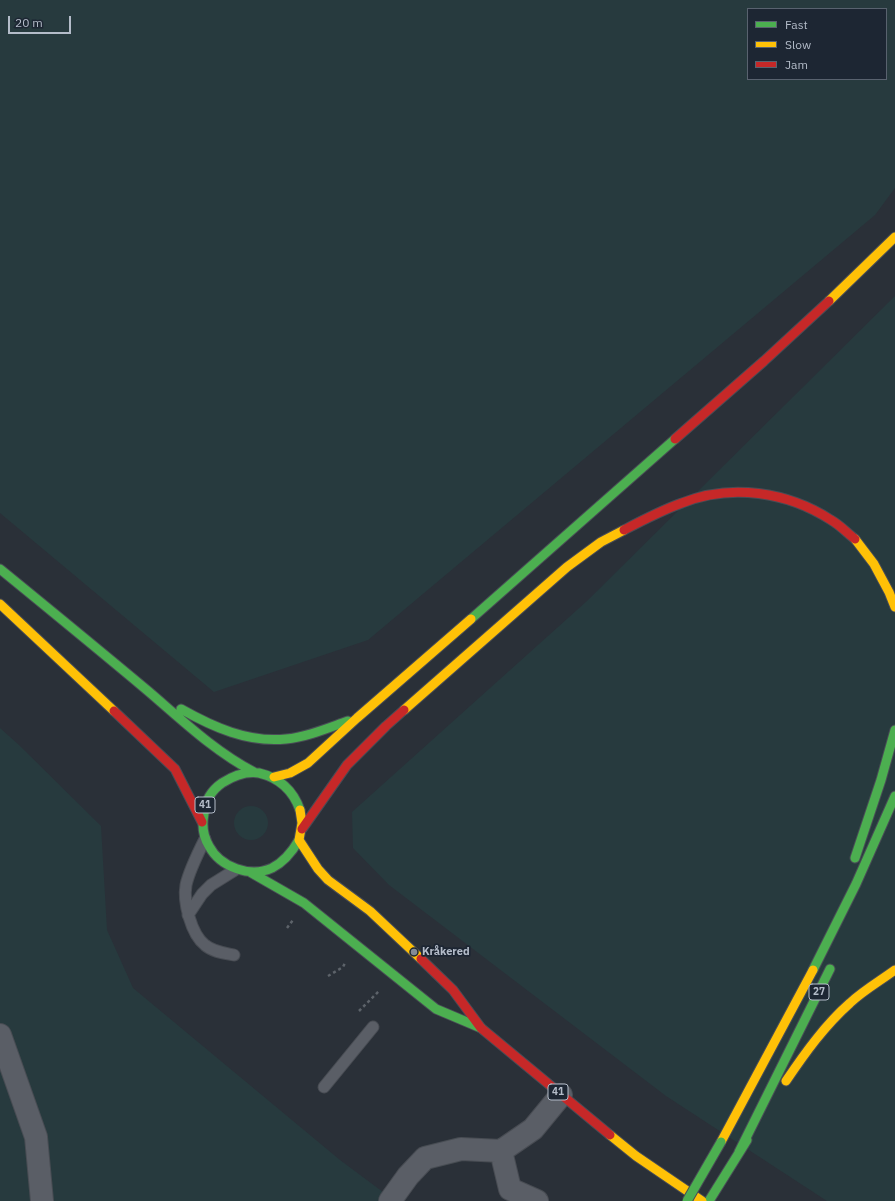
<!DOCTYPE html>
<html>
<head>
<meta charset="utf-8">
<style>
  body { margin:0 }
  #map { position:relative; width:895px; height:1201px; overflow:hidden; background:#2a3038; font-family:"IBM Plex Sans",sans-serif }
  canvas { display:block }
  .legend { position:absolute; left:747px; top:8px; width:140px; height:72px; box-sizing:border-box; background:#1d2633; border:1px solid #59626f; margin:0; padding:5px 7px; list-style:none; font-size:12px; color:#b4bcc9 }
  .legend li { display:flex; align-items:center; gap:8px; height:20px }
  .legend b { width:20px; border:1px solid #59626f }
  .scale { position:absolute; left:8px; top:16px; width:63px; height:18px; box-sizing:border-box; border:2px solid #b4bcc9; border-top:0; padding-left:5px; font-size:12px; line-height:14px; white-space:nowrap; color:#b4bcc9; -webkit-text-stroke:3px #1d2633; paint-order:stroke }
</style>
</head>
<body>
<div id="map">
<canvas width="895" height="1201"></canvas>
<ul class="legend">
<li><b style="height:5px;background:#4caf50"></b>Fast</li>
<li><b style="height:5px;background:#ffc107"></b>Slow</li>
<li><b style="height:5px;background:#c62828"></b>Jam</li>
</ul>
<div class="scale">20 m</div>
</div>
<script>
const c = document.querySelector('canvas').getContext('2d');
c.lineJoin = 'round';
function paint(path, color) {
  c.fillStyle = color;
  c.fill(path, 'evenodd');
}
function strokePath(path, color, width, dash) {
  c.strokeStyle = color;
  c.lineWidth = width;
  c.lineCap = dash ? 'butt' : 'round';
  c.setLineDash(dash || []);
  c.stroke(path);
}
function label(font, color, halo, rows, align = 'center') {
  c.font = font + ' "IBM Plex Sans",sans-serif';
  c.lineWidth = 3.5;
  c.setLineDash([]);
  c.textBaseline = 'middle';
  c.strokeStyle = halo;
  c.fillStyle = color;
  for (const [text, x, y, turn = 0] of rows) {
    c.save();
    c.translate(x, y);
    c.rotate((+turn || 0) * Math.PI / 180);
    c.textAlign = isNaN(turn) ? turn : align;
    if (halo) c.strokeText(text, 0, 0);
    c.fillText(text, 0, 0);
    c.restore();
  }
}
const green = new Path2D(`
  M 0,0 L 895,0 L 895,188 L 875,215 L 368,640 L 214,692 L 0,513 ZM 748,9 L 886,9 L 886,79 L 748,79 Z
  M 895,296 L 895,1201 L 827,1201 L 666,1096 L 389,885 L 353,848 L 352,812 L 587,601 Z
  M 0,728 L 19,745 L 101,826 L 107,930 L 133,988 L 340,1160 L 395,1201 L 0,1201 Z
  M234 823a17 17 0 1 1 34 0a17 17 0 1 1-34 0Z`);
const path = new Path2D(`
  M 287,928 L 293,920
  M 328,976 L 343,967 L 345,963
  M 359,1011 L 380,990`);
const lane = new Path2D(`
  M 205,839 C 198,853 189,871 186,885 C 183,902 191,934 205,945 C 213,952 224,953 234,955
  M 188,915 L 202,894 L 211,885 L 235,870
  M 324,1087 L 373,1027`);
const street = new Path2D(`
  M 0,1035 L 36,1137 L 42,1201
  M 501,1151 L 533,1129 L 561,1095
  M 390,1201 L 408,1176 L 425,1158 L 461,1149 L 501,1151 L 510,1189 L 537,1201`);
const fast = new Path2D(`
  M 0,569 C 49,609 99,650 148,691 C 182,720 214,751 254,772
  M 471,619 L 675,439
  M 181,709 C 213,727 248,743 286,739 C 307,737 328,728 348,721
  M 299,840 C 292,852 284,862 272,868 C 250,878 220,867 209,846 C 203,836 202,824 204,814 C 205,801 212,790 222,783 C 233,776 246,771 259,773 C 280,778 293,790 300,810
  M 855,858 L 881,780 L 895,730
  M 250,872 L 304,903 L 436,1009 L 481,1028
  M 813,970 L 856,884 L 895,796
  M 739,1152 L 830,969
  M 709,1201 L 747,1140`);
const slow = new Path2D(`
  M 829,301 L 895,237
  M 855,539 L 874,564 L 889,592 L 895,607
  M 0,604 L 114,711
  M 404,710 L 567,567 L 601,542 L 624,530
  M 274,777 L 290,773 L 308,763 L 357,718 L 471,619
  M 300,810 L 302,823 L 299,840 L 318,869 L 328,880 L 370,911 L 421,959
  M 786,1081 C 805,1053 825,1025 850,1003 C 864,990 880,981 895,970
  M 610,1135 L 636,1156 L 702,1201
  M 721,1142 L 813,970`);
const jam = new Path2D(`
  M 675,439 L 764,361 L 829,301
  M 624,530 C 643,520 662,510 682,503 C 731,483 788,492 831,520 C 840,525 847,533 855,539
  M 114,711 L 175,769 L 202,822
  M 302,829 L 347,765 L 386,726 L 404,710
  M 421,959 L 453,990 L 481,1028 L 610,1135`);
const fastBridge = new Path2D(`
  M 687,1201 L 721,1142`);
const markers = [
  [414,952,4,"#848b96"]
];
const shields = [
  [205,805,20],
  [819,992,20],
  [558,1092,20]
];
const shieldNames = [
  ["41",205,805],
  ["27",819,992],
  ["41",558,1092]
];
const poiNames = [
  ["Kråkered",422,952]
];
paint(green, '#273a3e');
strokePath(lane, '#484c53', 13);
strokePath(street, '#484c53', 24);
strokePath(fast, '#484c55', 11);
strokePath(slow, '#484c55', 11);
strokePath(jam, '#484c55', 11);
strokePath(path, '#5d636a', 2.5, [3, 3]);
strokePath(lane, '#5a5e66', 11);
strokePath(street, '#5a5e66', 22);
strokePath(fast, '#4caf50', 9);
strokePath(slow, '#ffc107', 9);
strokePath(jam, '#c62828', 9);
strokePath(fastBridge, '#484c55', 11, []);
strokePath(fastBridge, '#4caf50', 9);
for (const [x, y, r, color] of markers) {
  const dot = new Path2D();
  dot.arc(x, y, r, 0, 2 * Math.PI);
  c.fillStyle = color;
  c.fill(dot);
  strokePath(dot, '#1d2633', 1.5);
}
for (const [x, y, w] of shields) {
  const box = new Path2D();
  box.roundRect(x - w / 2, y - 8, w, 16, 3);
  c.fillStyle = '#1d2633';
  c.fill(box);
  strokePath(box, '#b4bcc9', 1);
}
label('bold 10px', '#b4bcc9', null, shieldNames);
label('bold 11px', '#b4bcc9', '#1d2633', poiNames, 'left');
</script>
</body>
</html>
